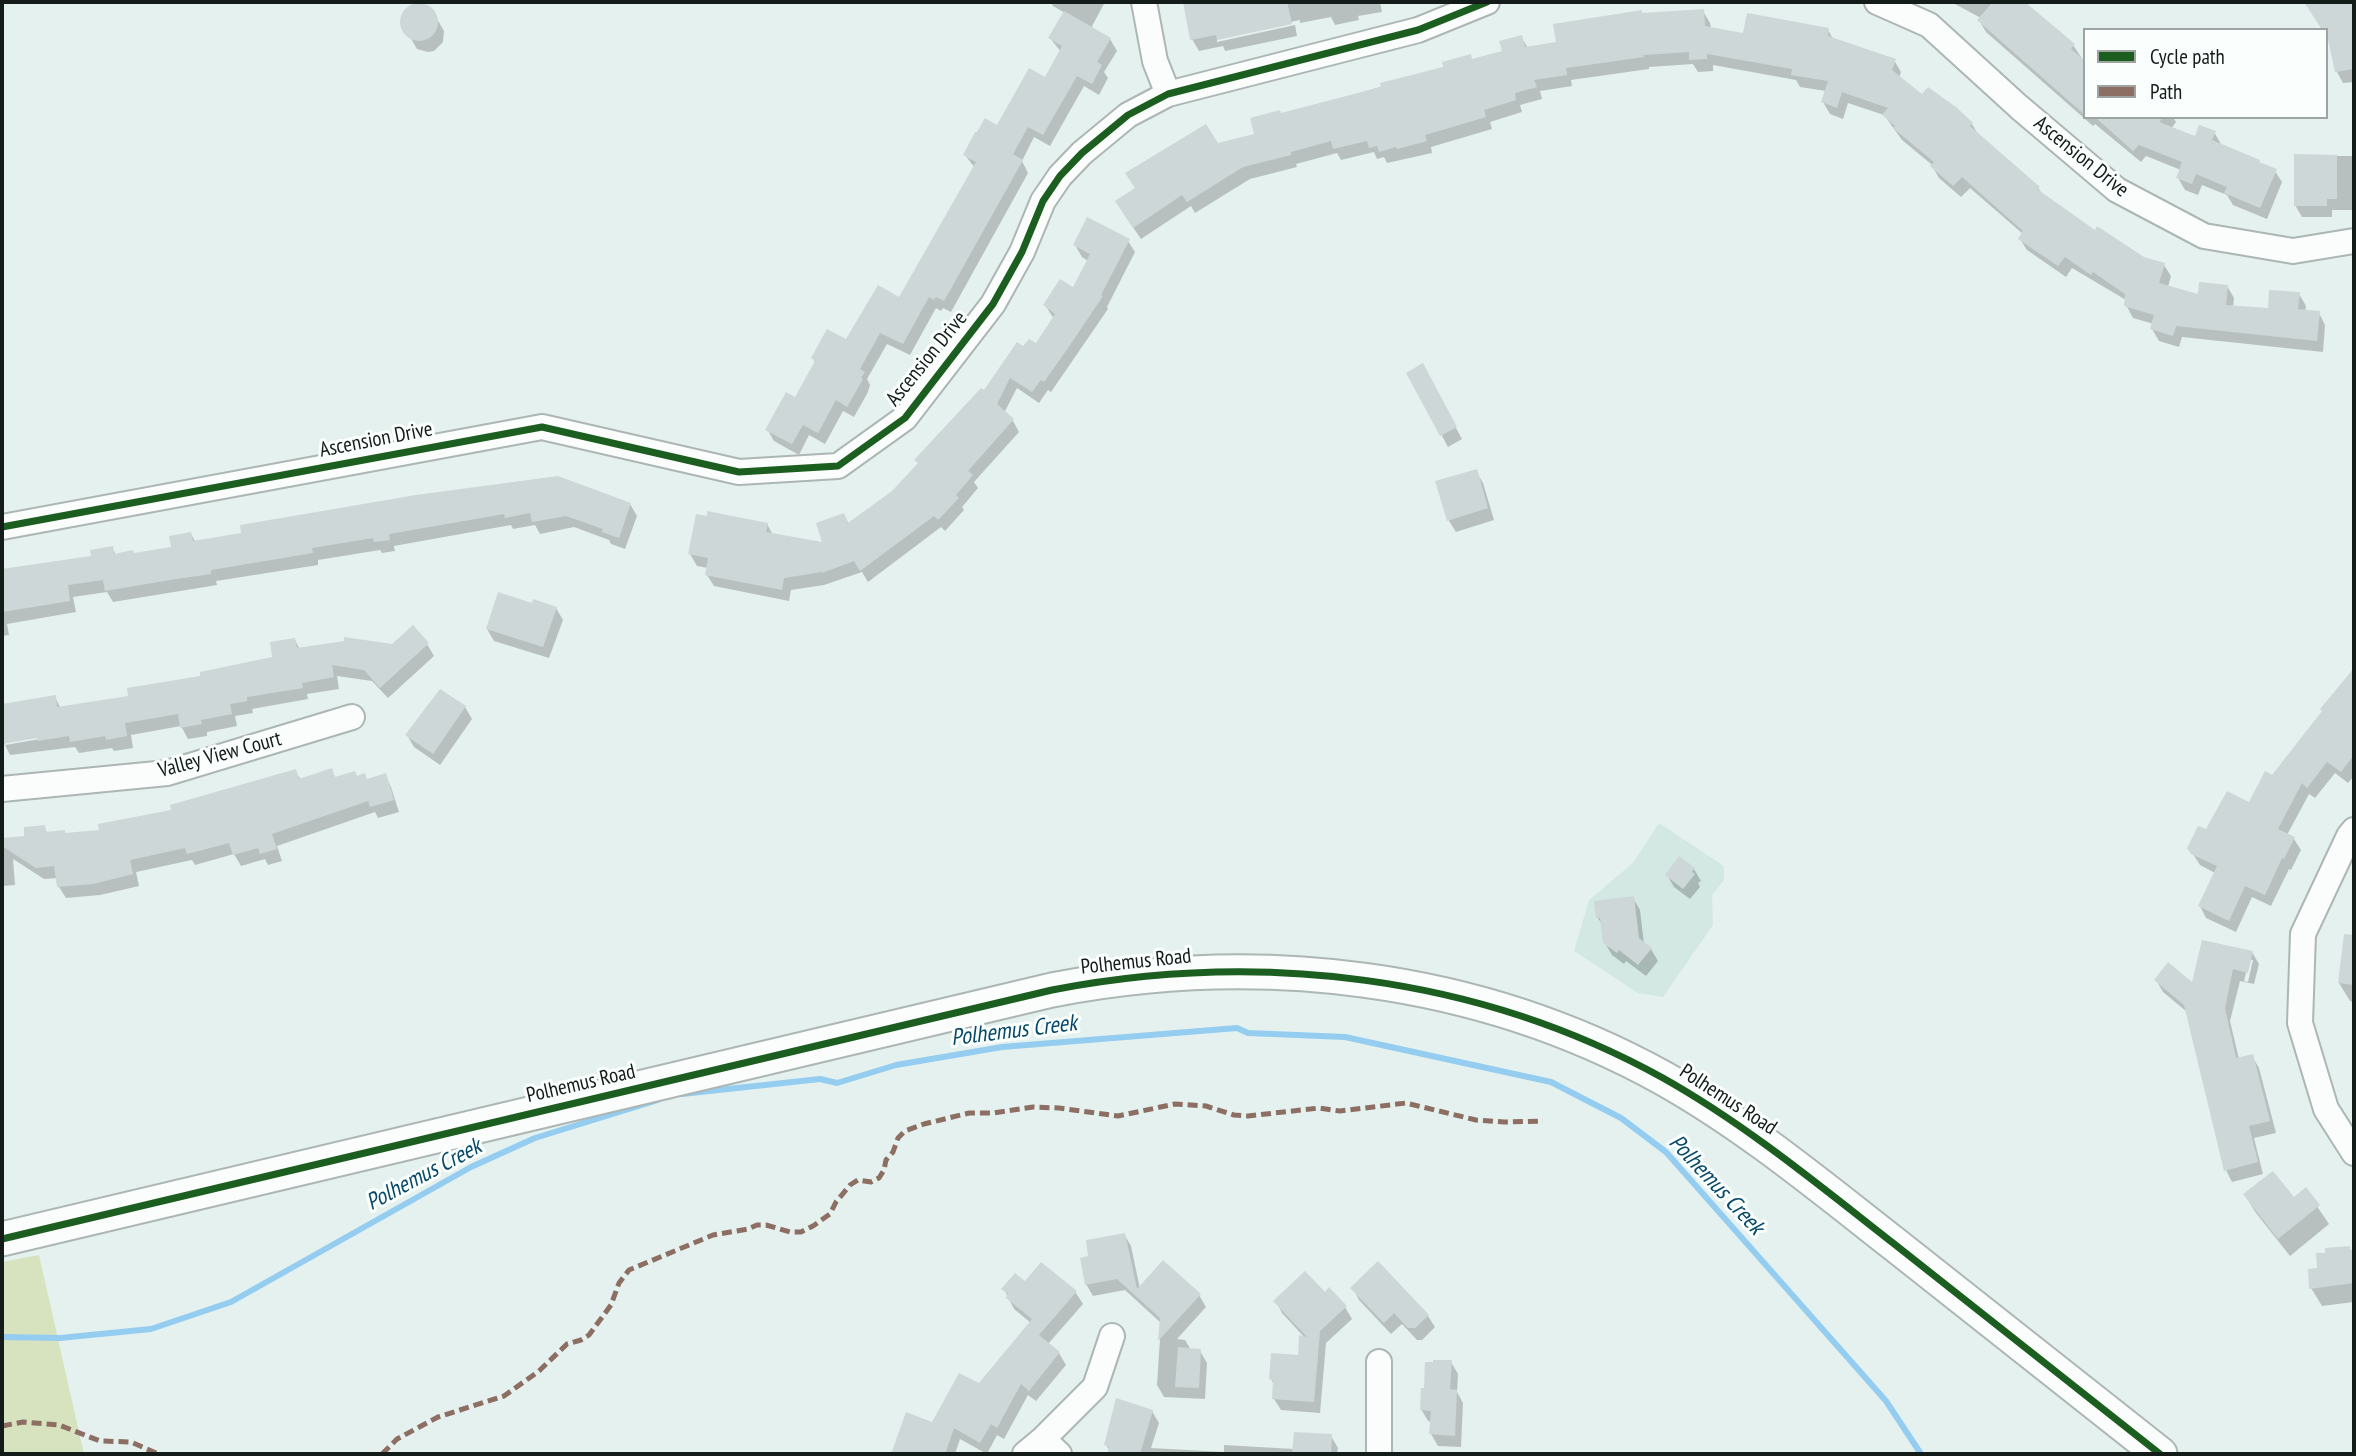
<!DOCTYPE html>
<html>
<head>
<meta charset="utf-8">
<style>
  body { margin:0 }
  #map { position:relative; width:2356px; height:1456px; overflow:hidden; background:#e5f1ee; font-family:"PT Sans Narrow",sans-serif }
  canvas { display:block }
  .frame { position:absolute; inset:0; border:4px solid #141c1a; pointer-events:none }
  .legend { position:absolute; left:2083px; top:28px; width:245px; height:91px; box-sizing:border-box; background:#fafffd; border:2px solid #9ea4a2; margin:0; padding:9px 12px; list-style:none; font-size:21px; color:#141c1a }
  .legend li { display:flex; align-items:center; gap:14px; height:35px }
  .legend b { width:35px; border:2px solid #9ea4a2 }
</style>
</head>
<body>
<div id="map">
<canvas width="2356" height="1456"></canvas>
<div class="frame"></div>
<ul class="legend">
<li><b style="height:9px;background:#1b5e20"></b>Cycle path</li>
<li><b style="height:9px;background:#8d6e63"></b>Path</li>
</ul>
</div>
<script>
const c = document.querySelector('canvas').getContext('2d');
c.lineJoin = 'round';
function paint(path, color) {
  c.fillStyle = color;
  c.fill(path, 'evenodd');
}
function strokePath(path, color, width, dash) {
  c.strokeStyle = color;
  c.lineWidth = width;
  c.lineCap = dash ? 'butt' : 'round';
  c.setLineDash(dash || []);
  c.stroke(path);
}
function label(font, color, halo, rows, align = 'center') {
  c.font = font + ' "PT Sans Narrow",sans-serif';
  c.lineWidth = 6;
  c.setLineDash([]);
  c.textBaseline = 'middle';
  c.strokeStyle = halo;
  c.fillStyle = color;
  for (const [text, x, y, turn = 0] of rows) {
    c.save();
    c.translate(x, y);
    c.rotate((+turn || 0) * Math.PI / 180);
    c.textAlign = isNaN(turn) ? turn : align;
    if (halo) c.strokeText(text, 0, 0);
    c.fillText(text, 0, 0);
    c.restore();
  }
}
const built = new Path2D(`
  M 1659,823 L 1724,866 L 1724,880 L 1712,895 L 1713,925 L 1663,997 L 1638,993 L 1574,951 L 1589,900 L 1633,863 Z`);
const green = new Path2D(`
  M 39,1255 L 84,1454 L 2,1454 L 2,1262 Z`);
const shadow = new Path2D(`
  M 1051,2 L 1105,2 L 1091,28 L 1110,39 L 1117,51 L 1104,72 L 1108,78 L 1099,95 L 1084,86 L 1050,146 L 1034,137 L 1022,161 L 1028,173 L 951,312 L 943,308 L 941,311 L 936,308 L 910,355 L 887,344 L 867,379 L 870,385 L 868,392 L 854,417 L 843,411 L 825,444 L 809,435 L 799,455 L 774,441 L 767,429 L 796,400 L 815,363 L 813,358 L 846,341 L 900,299 L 975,168 L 965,155 L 998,127 L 1046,79 L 1061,52 L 1050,38 L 1065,13 L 1053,6 Z
  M 1184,2 L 1380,2 L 1382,12 L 1358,16 L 1359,20 L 1335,25 L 1331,17 L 1300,23 L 1300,20 L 1217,38 L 1217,42 L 1295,25 L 1297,36 L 1225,51 L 1223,46 L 1199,51 L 1192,39 Z
  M 1951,2 L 2024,2 L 2073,45 L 2085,63 L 2085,117 L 2173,117 L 2176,122 L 2171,129 L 2196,138 L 2214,132 L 2221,144 L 2275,171 L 2282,182 L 2267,219 L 2233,205 L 2227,195 L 2202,185 L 2198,195 L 2185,190 L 2178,178 L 2181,170 L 2146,156 L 2141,162 L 2095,124 L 2093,126 L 1986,32 L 1979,20 L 1981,18 Z
  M 2305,2 L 2354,2 L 2354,29 L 2338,40 L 2354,37 L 2354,87 L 2353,82 L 2343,83 L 2337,72 L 2326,30 L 2323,30 Z
  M 418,4 L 430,7 L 444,31 L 443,42 L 434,51 L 428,52 L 417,49 L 402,23 L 405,12 L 413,5 Z
  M 1703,11 L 1710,23 L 1711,29 L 1745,35 L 1828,30 L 1833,39 L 1894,60 L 1901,72 L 1899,78 L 1922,97 L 1972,124 L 1979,136 L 2038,188 L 2043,195 L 2095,232 L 2143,258 L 2164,265 L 2171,276 L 2168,287 L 2199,296 L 2227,286 L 2234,298 L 2233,307 L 2269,310 L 2299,294 L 2306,306 L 2305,312 L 2319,313 L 2325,325 L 2323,352 L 2182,337 L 2179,347 L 2159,341 L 2152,329 L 2154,324 L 2133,318 L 2126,305 L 2126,300 L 2072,268 L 2066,277 L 2027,250 L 2020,239 L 2023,234 L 1970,188 L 1961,197 L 1939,178 L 1931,164 L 1902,140 L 1884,115 L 1848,103 L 1843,119 L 1830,114 L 1823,102 L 1826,91 L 1800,87 L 1796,80 L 1713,65 L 1713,71 L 1698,72 L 1693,64 L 1649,67 L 1649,69 L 1571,80 L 1572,86 L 1540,91 L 1542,99 L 1520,105 L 1522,112 L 1490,122 L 1492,129 L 1431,147 L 1432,153 L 1387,163 L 1384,157 L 1377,159 L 1374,152 L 1341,160 L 1337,153 L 1296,164 L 1297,167 L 1250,179 L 1195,213 L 1191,206 L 1141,239 L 1124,214 L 1217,145 L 1256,136 L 1281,115 L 1504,52 L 1521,37 L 1528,48 L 1558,43 L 1642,15 Z
  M 2296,156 L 2354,156 L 2354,210 L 2332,210 L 2332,217 L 2302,217 L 2295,205 Z
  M 1128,241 L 1135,252 L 1107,307 L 1108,309 L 1051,392 L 1048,390 L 1039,403 L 1017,388 L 1004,413 L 1013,421 L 1019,432 L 974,482 L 978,488 L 962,507 L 964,510 L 945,531 L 941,527 L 868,582 L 862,572 L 824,585 L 791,590 L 789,601 L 714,586 L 707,575 L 708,568 L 697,566 L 690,554 L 767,524 L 773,535 L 825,544 L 844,515 L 849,524 L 893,492 L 1024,349 L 1036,346 L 1054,319 L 1045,305 L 1073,289 L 1088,261 L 1082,257 L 1075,245 Z
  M 1422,366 L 1462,439 L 1448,447 L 1408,373 Z
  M 1476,471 L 1483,483 L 1494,520 L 1456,532 L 1449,521 L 1437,482 Z
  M 630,504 L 637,516 L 625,549 L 611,544 L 609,540 L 574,527 L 540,534 L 535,525 L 513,529 L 511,525 L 394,546 L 395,551 L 382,553 L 380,550 L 318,560 L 318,565 L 216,581 L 217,585 L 113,602 L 107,592 L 73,597 L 76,612 L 7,624 L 9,635 L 2,636 L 2,571 L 93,558 L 112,548 L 116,555 L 134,555 L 173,549 L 191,534 L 196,543 L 243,535 L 242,526 Z
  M 533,605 L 556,608 L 563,620 L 549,658 L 494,641 L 487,629 Z
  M 295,640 L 300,650 L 427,644 L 434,656 L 388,698 L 372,681 L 337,676 L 339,689 L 307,694 L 308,699 L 252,709 L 253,713 L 235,716 L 237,726 L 207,732 L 207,736 L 188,739 L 181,726 L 131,735 L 133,748 L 114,751 L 112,748 L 79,753 L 75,747 L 10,755 L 4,743 L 2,706 L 55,697 L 61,709 L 130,697 L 274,659 ZM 45,735 L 46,738 L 5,745 L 5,741 Z
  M 2354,671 L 2354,776 L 2348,783 L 2335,773 L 2315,798 L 2309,794 L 2287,835 L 2294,839 L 2301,850 L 2291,870 L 2289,869 L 2271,906 L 2252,897 L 2236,932 L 2206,918 L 2200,906 L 2215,873 L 2200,865 L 2189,848 L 2207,832 L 2250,805 Z
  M 465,707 L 472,719 L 440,765 L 414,747 L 407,735 Z
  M 331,770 L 336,779 L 357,778 L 368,781 L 385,775 L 391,787 L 399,812 L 378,818 L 375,812 L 277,846 L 282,861 L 268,865 L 265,859 L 241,866 L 234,854 L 195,865 L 192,860 L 136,872 L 139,886 L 100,895 L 66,898 L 59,887 L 58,878 L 44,879 L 13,859 L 15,885 L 2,886 L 2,840 L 26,837 L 44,827 L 48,834 L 66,835 L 102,831 L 173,812 L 295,771 L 301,780 Z
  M 1694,869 L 1701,881 L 1698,883 L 1700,887 L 1690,899 L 1674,887 L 1667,875 Z
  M 1633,898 L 1640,910 L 1644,944 L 1651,949 L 1658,961 L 1646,976 L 1626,961 L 1624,964 L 1612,955 L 1605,943 L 1603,926 L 1598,918 Z
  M 2252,952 L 2259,964 L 2254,984 L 2240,981 L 2230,1021 L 2239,1059 L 2252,1056 L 2259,1068 L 2276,1133 L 2254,1138 L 2263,1174 L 2232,1182 L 2226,1170 L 2187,1012 L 2163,992 L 2156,980 L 2194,985 ZM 2249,960 L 2253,960 L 2248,982 L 2244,981 Z
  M 2342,961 L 2354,963 L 2354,1002 L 2350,1001 L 2339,983 Z
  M 2306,1190 L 2329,1224 L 2290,1256 L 2256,1213 L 2245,1195 L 2293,1200 Z
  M 1124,1234 L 1131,1246 L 1140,1289 L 1199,1295 L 1206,1307 L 1177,1339 L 1185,1340 L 1191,1350 L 1200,1351 L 1207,1363 L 1205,1399 L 1164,1397 L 1157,1385 L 1161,1323 L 1125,1290 L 1093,1296 L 1086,1284 L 1090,1258 Z
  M 2349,1248 L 2352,1252 L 2354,1252 L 2354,1302 L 2322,1306 L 2311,1288 L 2319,1270 Z
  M 1041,1264 L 1076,1293 L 1083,1304 L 1048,1344 L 1059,1353 L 1066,1365 L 1036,1401 L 1028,1395 L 1004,1439 L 997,1435 L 987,1454 L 960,1439 L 955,1454 L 893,1454 L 907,1414 L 933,1424 L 979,1386 L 1031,1323 L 1014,1309 L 1004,1289 L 1026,1284 Z
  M 1353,1288 L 1428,1316 L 1435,1327 L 1422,1340 L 1417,1340 L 1402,1324 L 1391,1334 L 1359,1300 Z
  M 1276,1301 L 1345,1307 L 1352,1319 L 1326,1343 L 1320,1413 L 1281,1410 L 1274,1399 L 1275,1386 L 1271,1379 L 1300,1357 L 1306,1339 L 1282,1313 Z
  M 1451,1362 L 1458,1374 L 1457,1392 L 1463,1403 L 1461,1447 L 1438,1446 L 1431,1434 L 1432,1422 L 1428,1421 L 1421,1409 Z
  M 1152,1411 L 1159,1423 L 1151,1448 L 1224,1452 L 1224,1445 L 1294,1449 L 1331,1436 L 1338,1448 L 1337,1454 L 1109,1454 L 1110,1451 L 1106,1445 Z`);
const stream = new Path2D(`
  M 682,1094 L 820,1079 L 837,1083 L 896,1065 L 1002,1047 L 1237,1028 L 1248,1033 L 1345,1037 L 1551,1082 L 1621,1118 L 1666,1152 L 1886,1401 L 1921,1454
  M 2,1337 L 60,1338 L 151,1329 L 231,1302 L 471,1167 L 535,1138 L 658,1100`);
const building = new Path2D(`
  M 1183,2 L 1287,2 L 1292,24 L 1217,40 L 1216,35 L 1190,40 Z
  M 1993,2 L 2025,2 L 2075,44 L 2071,49 L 2085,61 L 2085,115 L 1977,20 Z
  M 2304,2 L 2354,2 L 2354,69 L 2335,72 L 2326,30 L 2322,30 Z
  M400 22a19 19 0 1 1 38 0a19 19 0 1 1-38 0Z
  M 1704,9 L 1705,26 L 1743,33 L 1747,13 L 1775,18 L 1829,28 L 1828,36 L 1896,59 L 1892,70 L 1922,94 L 1928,87 L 1956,107 L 1973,123 L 1970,126 L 2040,187 L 2037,189 L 2095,230 L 2097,226 L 2144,257 L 2165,263 L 2159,283 L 2198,294 L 2199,282 L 2228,285 L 2226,305 L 2268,308 L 2269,290 L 2300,292 L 2298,309 L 2320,311 L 2317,341 L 2176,326 L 2173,336 L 2150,329 L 2154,315 L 2124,306 L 2125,294 L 2093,272 L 2091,275 L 2065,257 L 2058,266 L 2018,239 L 2023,231 L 1962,177 L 1953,186 L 1930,166 L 1934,162 L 1893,128 L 1895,126 L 1882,115 L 1888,108 L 1842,92 L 1837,108 L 1821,102 L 1828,81 L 1791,75 L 1792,69 L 1707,54 L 1707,59 L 1689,60 L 1689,52 L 1643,55 L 1644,57 L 1566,68 L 1567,75 L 1534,80 L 1537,87 L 1515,93 L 1516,100 L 1484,110 L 1486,117 L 1425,135 L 1427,141 L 1397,149 L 1396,147 L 1379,152 L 1377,146 L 1369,148 L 1367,141 L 1333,149 L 1331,141 L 1291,152 L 1291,155 L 1243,167 L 1187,202 L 1182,195 L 1133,228 L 1115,201 L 1135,188 L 1125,173 L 1206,124 L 1218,143 L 1254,134 L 1250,118 L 1280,110 L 1281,113 L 1381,87 L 1380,83 L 1443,67 L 1442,62 L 1471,54 L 1472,59 L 1502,51 L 1499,41 L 1522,35 L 1525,47 L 1556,42 L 1553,24 L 1642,10 L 1642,13 Z
  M 1064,11 L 1111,38 L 1097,62 L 1102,65 L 1092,84 L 1077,76 L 1043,135 L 1028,127 L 1013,154 L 1023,160 L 944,301 L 936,297 L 934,300 L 929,297 L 903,344 L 880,333 L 860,369 L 865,372 L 861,378 L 863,379 L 847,407 L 836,400 L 818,433 L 803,425 L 792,444 L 765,430 L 786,392 L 795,397 L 815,361 L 811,358 L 827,329 L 846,339 L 878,285 L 899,297 L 976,162 L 963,155 L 975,132 L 977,132 L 985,118 L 997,125 L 1029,68 L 1045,77 L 1062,46 L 1048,38 Z
  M 2095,117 L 2164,117 L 2159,122 L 2195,136 L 2199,125 L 2216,131 L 2212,140 L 2260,160 L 2259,162 L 2277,169 L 2260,208 L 2224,193 L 2227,187 L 2196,174 L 2192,184 L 2176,178 L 2182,162 L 2139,145 L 2133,151 Z
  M 2294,154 L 2337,155 L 2337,199 L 2327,199 L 2327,206 L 2294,206 Z
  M 1087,217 L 1130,239 L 1101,295 L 1103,296 L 1068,348 L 1044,382 L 1041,380 L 1032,392 L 1010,378 L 997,404 L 1014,419 L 968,471 L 973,475 L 956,495 L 959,498 L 938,520 L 934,516 L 860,571 L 854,561 L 822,573 L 822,572 L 784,578 L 782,590 L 705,575 L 708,558 L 688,554 L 696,514 L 707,516 L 707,511 L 768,523 L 766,532 L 822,542 L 816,523 L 844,513 L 848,523 L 892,491 L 918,463 L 914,460 L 981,388 L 984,390 L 1017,342 L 1023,346 L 1029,339 L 1036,343 L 1055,314 L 1043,305 L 1060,279 L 1073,287 L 1090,254 L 1073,245 Z
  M 1423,363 L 1457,427 L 1440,436 L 1406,373 Z
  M 1477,469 L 1488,508 L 1447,521 L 1435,481 Z
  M 558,476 L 631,503 L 619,538 L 602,532 L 603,529 L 566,516 L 532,522 L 530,513 L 505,518 L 504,514 L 389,534 L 390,540 L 374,542 L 373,538 L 312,548 L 313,553 L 211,570 L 211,574 L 176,579 L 105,591 L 103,580 L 68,585 L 70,601 L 2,612 L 2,569 L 91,556 L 90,550 L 113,546 L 114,554 L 133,550 L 134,553 L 171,547 L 169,536 L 191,532 L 193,541 L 241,533 L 240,525 L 416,495 Z
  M 498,592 L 532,603 L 533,599 L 557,607 L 543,647 L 486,629 Z
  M 413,625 L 429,643 L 380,688 L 364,670 L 332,665 L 334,677 L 302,683 L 303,688 L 247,697 L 247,701 L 230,704 L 232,714 L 201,720 L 202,724 L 180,728 L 178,714 L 125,723 L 127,736 L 106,740 L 105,736 L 70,742 L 69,736 L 37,741 L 37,738 L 2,744 L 2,704 L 56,695 L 57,707 L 128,696 L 127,688 L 200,676 L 200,672 L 272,657 L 270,642 L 295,638 L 297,648 L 344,641 L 344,637 L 392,644 Z
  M 2354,668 L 2354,755 L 2341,772 L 2327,762 L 2307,788 L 2302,783 L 2278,829 L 2295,837 L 2284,859 L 2282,858 L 2265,895 L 2245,886 L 2229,921 L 2198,906 L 2217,866 L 2191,854 L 2187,848 L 2198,826 L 2206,829 L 2227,791 L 2249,802 L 2265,771 L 2272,775 L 2322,711 L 2320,709 Z
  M 440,689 L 466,706 L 433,754 L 405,735 Z
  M 332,768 L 335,777 L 355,771 L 357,776 L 365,773 L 367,779 L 386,773 L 394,800 L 370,807 L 368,801 L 272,834 L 277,849 L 260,854 L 258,848 L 233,855 L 229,843 L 187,854 L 185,848 L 130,860 L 133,874 L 93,884 L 57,887 L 54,866 L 36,868 L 2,846 L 2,838 L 24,836 L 24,827 L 45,825 L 46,832 L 65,830 L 65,833 L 99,830 L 98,824 L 171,810 L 170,805 L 296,769 L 299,779 Z
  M 1679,856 L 1695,868 L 1692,872 L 1695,874 L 1683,889 L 1665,875 Z
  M 1634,896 L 1639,938 L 1652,948 L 1638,965 L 1619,950 L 1617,953 L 1603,943 L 1600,918 L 1596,918 L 1594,901 Z
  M 2344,934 L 2354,935 L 2354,985 L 2338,983 Z
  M 2202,940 L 2253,951 L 2248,973 L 2233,969 L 2225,1008 L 2236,1058 L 2253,1054 L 2270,1121 L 2249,1126 L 2258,1162 L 2224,1171 L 2184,1005 L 2154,980 L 2168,962 L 2192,982 Z
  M 2273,1171 L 2294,1197 L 2306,1187 L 2320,1205 L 2278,1239 L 2243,1194 Z
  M 1125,1233 L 1137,1289 L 1163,1260 L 1201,1294 L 1158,1341 L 1160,1318 L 1117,1279 L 1085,1285 L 1080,1258 L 1088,1256 L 1086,1240 Z
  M 2350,1246 L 2350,1250 L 2354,1250 L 2354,1283 L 2309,1289 L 2308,1269 L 2317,1268 L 2316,1253 L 2325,1253 L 2325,1248 Z
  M 1378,1261 L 1429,1315 L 1415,1328 L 1408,1328 L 1394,1313 L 1384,1323 L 1350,1288 Z
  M 1041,1262 L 1077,1291 L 1039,1335 L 1060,1352 L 1029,1391 L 1021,1384 L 997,1428 L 991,1424 L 980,1443 L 954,1428 L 945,1454 L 891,1454 L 906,1412 L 932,1422 L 959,1373 L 979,1383 L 1032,1319 L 1006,1298 L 1008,1294 L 1001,1289 L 1015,1273 L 1025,1281 Z
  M 1305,1271 L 1325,1292 L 1329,1287 L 1347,1306 L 1320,1331 L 1314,1402 L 1272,1399 L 1273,1380 L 1269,1379 L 1271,1353 L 1298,1355 L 1299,1335 L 1307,1337 L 1273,1301 Z
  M 1178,1347 L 1201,1349 L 1199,1388 L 1175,1387 Z
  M 1433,1360 L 1452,1360 L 1450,1389 L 1457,1390 L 1455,1436 L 1429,1434 L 1431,1411 L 1420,1410 L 1421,1388 L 1424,1388 L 1425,1362 L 1433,1362 Z
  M 1116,1398 L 1153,1410 L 1140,1454 L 1107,1454 L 1109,1447 L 1104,1445 Z
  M 1294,1432 L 1332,1434 L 1331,1454 L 1292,1454 Z`);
const street = new Path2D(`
  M 1144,2 L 1155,61 L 1168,94
  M 1877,2 L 1929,25 L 2019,107 L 2117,190 L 2204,236 L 2293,251 L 2354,241
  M 2,527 L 542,427 L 739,472 L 838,466 L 905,418 L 993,304 L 1022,252 L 1043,201 L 1060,176 L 1082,153 L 1128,115 L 1168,94 L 1418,30 L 1487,2
  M 2,789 L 167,773 L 352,717
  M 2354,830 L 2349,836 L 2303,934 L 2300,1023 L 2326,1109 L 2354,1153
  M 1043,1439 L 1059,1454
  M 1025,1454 L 1043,1439 L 1095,1387 L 1112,1336
  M 1379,1454 L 1379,1362`);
const secondary = new Path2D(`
  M 2,1239 L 1052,990 C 1259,950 1477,975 1663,1078 C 1745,1124 1819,1185 1893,1243 C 1982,1314 2071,1384 2160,1454`);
const quiet = new Path2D(`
  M 2,1426 L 23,1422 L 59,1425 L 100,1441 L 131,1442 L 158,1454
  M 382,1454 L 397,1439 L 438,1417 L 504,1396 L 539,1371 L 567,1344 L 581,1340 L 589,1335 L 611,1305 L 619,1283 L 629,1270 L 713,1235 L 748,1229 L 757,1225 L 766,1225 L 790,1232 L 801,1232 L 813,1226 L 830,1214 L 836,1202 L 850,1185 L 858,1180 L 871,1182 L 879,1178 L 884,1170 L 886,1160 L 893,1152 L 898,1138 L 905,1131 L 924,1124 L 969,1113 L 993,1113 L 1033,1107 L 1059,1108 L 1118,1116 L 1175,1104 L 1206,1106 L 1234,1115 L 1248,1116 L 1319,1108 L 1340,1111 L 1406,1103 L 1476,1120 L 1504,1122 L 1543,1121`);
const cycleway = new Path2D(`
  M 2,527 L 542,427 L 739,472 L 838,466 L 905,418 L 993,304 L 1022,252 L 1043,201 L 1060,176 L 1082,153 L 1128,115 L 1168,94 L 1418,30 L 1487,2
  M 2,1239 L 1052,990 C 1259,950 1477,975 1663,1078 C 1745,1124 1819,1185 1893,1243 C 1982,1314 2071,1384 2160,1454`);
const streetNames = [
  ["Ascension Drive",2081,157,39],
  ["Ascension Drive",927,359,-51],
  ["Ascension Drive",376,440,-11],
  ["Valley View Court",220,755,-15],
  ["Polhemus Road",1136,962,-6],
  ["Polhemus Road",581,1084,-13],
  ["Polhemus Road",1728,1100,33]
];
const waterNames = [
  ["Polhemus Creek",1014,1031,-7],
  ["Polhemus Creek",424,1175,-28],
  ["Polhemus Creek",1716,1185,47]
];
paint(built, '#d3e8e3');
paint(green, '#d7e3bf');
paint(shadow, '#0003');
strokePath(stream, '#94cdf0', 6);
paint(building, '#cdd7d7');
strokePath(street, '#acb6b4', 28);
strokePath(secondary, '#acb6b4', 37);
strokePath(street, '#fbfdfc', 24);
strokePath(secondary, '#fbfdfc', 33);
strokePath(quiet, '#8d6e63', 5, [10, 5]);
strokePath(cycleway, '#1b5e20', 7);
label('21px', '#141c1a', '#fafffd', streetNames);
label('italic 23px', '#084869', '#fafffd', waterNames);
</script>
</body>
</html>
